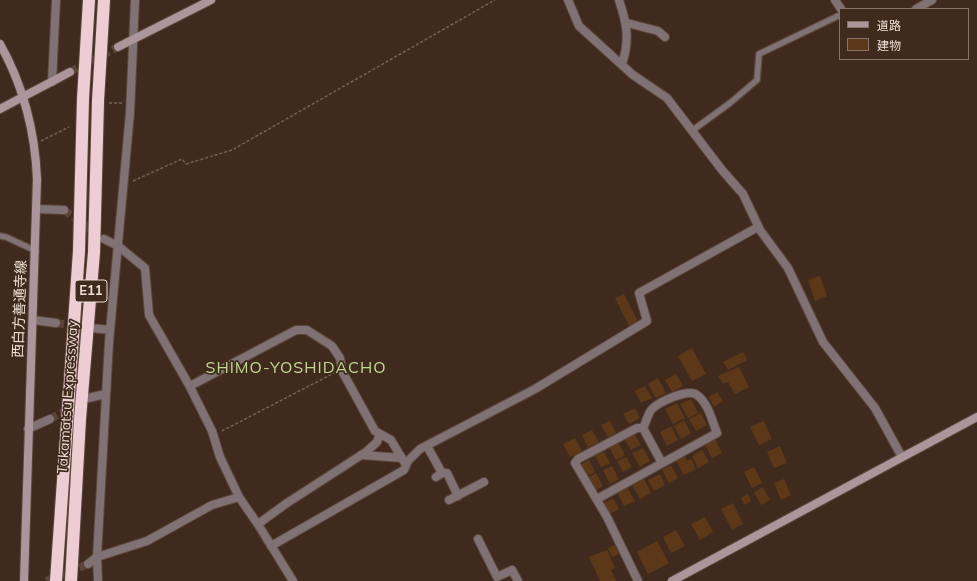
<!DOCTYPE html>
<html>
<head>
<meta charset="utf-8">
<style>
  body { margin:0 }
  #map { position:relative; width:977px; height:581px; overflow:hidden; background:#402a1d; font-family:Mulish,"Noto Sans JP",sans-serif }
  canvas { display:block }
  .legend { position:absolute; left:839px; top:8px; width:130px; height:52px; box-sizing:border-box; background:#402a1d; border:1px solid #867267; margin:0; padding:5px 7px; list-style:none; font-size:12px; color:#eedfd7 }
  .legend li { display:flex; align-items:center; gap:8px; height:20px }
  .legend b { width:20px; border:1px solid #867267 }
</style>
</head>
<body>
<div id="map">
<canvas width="977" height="581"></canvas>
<ul class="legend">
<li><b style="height:5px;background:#ac969b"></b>道路</li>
<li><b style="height:11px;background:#5d3818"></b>建物</li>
</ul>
</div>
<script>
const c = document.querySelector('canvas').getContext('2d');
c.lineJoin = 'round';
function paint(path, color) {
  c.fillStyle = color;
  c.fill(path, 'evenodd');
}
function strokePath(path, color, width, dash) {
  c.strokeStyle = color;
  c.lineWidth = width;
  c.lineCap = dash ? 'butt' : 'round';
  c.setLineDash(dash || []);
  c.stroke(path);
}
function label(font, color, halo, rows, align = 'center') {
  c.font = font + ' Mulish,"Noto Sans JP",sans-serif';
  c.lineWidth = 3.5;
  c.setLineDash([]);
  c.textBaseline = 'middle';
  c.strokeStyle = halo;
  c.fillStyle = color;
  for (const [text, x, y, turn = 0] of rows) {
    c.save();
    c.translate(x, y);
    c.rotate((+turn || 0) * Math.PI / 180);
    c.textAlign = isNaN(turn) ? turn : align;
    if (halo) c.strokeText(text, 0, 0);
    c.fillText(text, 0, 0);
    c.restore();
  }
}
const building = new Path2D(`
  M 820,276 L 827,296 L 815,301 L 808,280 Z
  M 624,294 L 638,322 L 629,326 L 615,298 Z
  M 692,348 L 706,374 L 692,381 L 678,356 Z
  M 743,352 L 747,360 L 728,370 L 723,362 Z
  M 739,367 L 749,387 L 735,394 L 728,382 L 723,384 L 718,376 Z
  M 676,374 L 683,386 L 672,392 L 665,380 Z
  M 658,378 L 666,393 L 656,398 L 648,384 Z
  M 645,386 L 652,398 L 641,403 L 635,391 Z
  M 717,392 L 723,401 L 714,407 L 709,397 Z
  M 691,399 L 698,413 L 688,418 L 680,404 Z
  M 677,403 L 685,418 L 673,424 L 665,409 Z
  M 635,408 L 640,418 L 629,424 L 623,414 Z
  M 701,413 L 707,425 L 696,431 L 689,419 Z
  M 684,420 L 691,433 L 681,439 L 674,426 Z
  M 610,421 L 616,433 L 608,437 L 601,425 Z
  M 764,421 L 772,439 L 759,445 L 750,427 Z
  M 671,426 L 678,440 L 667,446 L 660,432 Z
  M 592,430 L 599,442 L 588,447 L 582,435 Z
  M 634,433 L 641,445 L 631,450 L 624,438 Z
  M 575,438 L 582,451 L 570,457 L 563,444 Z
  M 715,439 L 722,453 L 712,458 L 705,445 Z
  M 618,442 L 625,455 L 616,460 L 609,447 Z
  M 780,446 L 787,463 L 774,468 L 767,452 Z
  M 643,448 L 650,461 L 640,467 L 632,453 Z
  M 702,450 L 709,462 L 698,468 L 692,456 Z
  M 604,452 L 610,463 L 601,467 L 595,456 Z
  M 685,456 L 687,461 L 691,459 L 696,469 L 684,475 L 676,461 Z
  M 626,457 L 632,467 L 623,472 L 617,461 Z
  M 589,460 L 595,472 L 585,477 L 579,466 Z
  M 671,465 L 678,478 L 669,483 L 662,470 Z
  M 612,466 L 619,479 L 610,484 L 603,470 Z
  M 754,467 L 762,483 L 752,488 L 744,472 Z
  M 596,473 L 603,486 L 594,491 L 587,478 Z
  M 660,474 L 665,485 L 654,491 L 648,480 Z
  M 644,479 L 651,493 L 640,499 L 632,485 Z
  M 784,479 L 791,495 L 781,500 L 774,483 Z
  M 627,487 L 635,501 L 624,506 L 617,492 Z
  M 763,487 L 770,500 L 761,505 L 754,492 Z
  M 748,494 L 751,501 L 744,505 L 741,498 Z
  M 613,498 L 619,509 L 610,514 L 604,503 Z
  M 733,503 L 743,524 L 732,530 L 721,509 Z
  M 705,517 L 713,532 L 700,540 L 691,524 Z
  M 676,530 L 685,546 L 671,553 L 663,537 Z
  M 657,541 L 669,563 L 648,574 L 637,552 Z
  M 615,545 L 619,554 L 612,557 L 608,548 Z
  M 607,550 L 615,568 L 611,570 L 616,581 L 600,581 L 589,557 Z`);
const streetTunnel = new Path2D(`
  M 64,210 L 98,235
  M 56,323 L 91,328
  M 50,419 L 85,400
  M 46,581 L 88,564`);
const secondaryTunnel = new Path2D(`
  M 70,72 L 118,47`);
const path = new Path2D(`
  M 109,103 L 123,103
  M 41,141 L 69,127
  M 133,181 L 182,159 L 186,164 L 232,150 L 495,0
  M 222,431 L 334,373`);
const lane = new Path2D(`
  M 693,130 L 730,103 L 757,80 L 759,54 L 840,15
  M 0,236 L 6,237 L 36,251`);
const street = new Path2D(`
  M 568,0 L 579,26 L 633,75 L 667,98 L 722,170 L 743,194 L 760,230 L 788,268 L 823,342 L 875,408 L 902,457
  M 619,0 C 627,24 630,40 622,64
  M 835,0 L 841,9
  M 916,9 L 932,0
  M 627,23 L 658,31 L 665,37
  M 52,82 L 56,0
  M 37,209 L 64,210
  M 104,239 L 118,246 L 145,268 L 149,315 L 189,385 L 212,431 L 220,457 L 239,497 L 259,526 L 293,581
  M 33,320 L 56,323
  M 92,328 L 110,330
  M 190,386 L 296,330 L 307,330 L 332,346 L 340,358 L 342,371 L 375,431 L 391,440 L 406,465
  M 88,398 L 106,394
  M 643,428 L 662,463
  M 28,429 L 50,419
  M 427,446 L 442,473
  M 361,455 L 402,458
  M 436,477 L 442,473 L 447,473 L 458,496
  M 597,499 L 717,433 C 712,420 708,403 697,395 C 688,388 659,402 652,409 C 648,413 646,423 643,428 L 637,428 L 578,459 L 575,463 L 607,517 L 638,581
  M 449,500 L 484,482
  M 258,524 L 287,503 L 366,452 L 377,442 L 380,434
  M 478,539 L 497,577 L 512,570 L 518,581
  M 271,546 L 404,470 L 408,461 L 420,449 L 535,389 L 647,321 L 639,293 L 758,227
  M 88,564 L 97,557 L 147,541 L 212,505 L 239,497
  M 98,581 L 97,557 L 109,342 L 130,113 L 135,0`);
const secondary = new Path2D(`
  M 0,44 C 24,87 35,130 37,179 L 24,581
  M 118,47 L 211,0
  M 0,109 L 70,72
  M 672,581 L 977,417`);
const highway = new Path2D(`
  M 56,581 L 79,251 L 83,99 L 89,0
  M 71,581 L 80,419 L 94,252 L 98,101 L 104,0`);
const shields = [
  [91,291,32]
];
const shieldNames = [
  ["E11",91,291]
];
const streetNames = [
  ["西白方善通寺線",20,309,-88],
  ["Takamatsu Expressway",68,397,-86]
];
const quarterNames = [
  ["SHIMO-YOSHIDACHO",296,368]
];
paint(building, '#5d3818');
strokePath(streetTunnel, '#5a4539', 8, [8, 4]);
strokePath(secondaryTunnel, '#5a4539', 8, [8, 4]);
strokePath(lane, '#5c473b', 8);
strokePath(street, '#5c473b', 10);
strokePath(secondary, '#5c473b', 10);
strokePath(highway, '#5c473b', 14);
strokePath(path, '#766257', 1.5, [3, 2]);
strokePath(lane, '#7f7174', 5.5);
strokePath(street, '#7f7174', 8);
strokePath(secondary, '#ac969b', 8);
strokePath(highway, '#eeccd4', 12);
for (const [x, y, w] of shields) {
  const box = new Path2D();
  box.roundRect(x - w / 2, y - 11, w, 22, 3);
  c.fillStyle = '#402a1d';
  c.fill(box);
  strokePath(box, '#eedfd7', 1);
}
label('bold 13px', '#eedfd7', null, shieldNames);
label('14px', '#eedfd7', '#402a1d', streetNames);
c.letterSpacing = '1px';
label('16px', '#beda92', '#402a1d', quarterNames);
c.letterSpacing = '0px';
</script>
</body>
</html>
